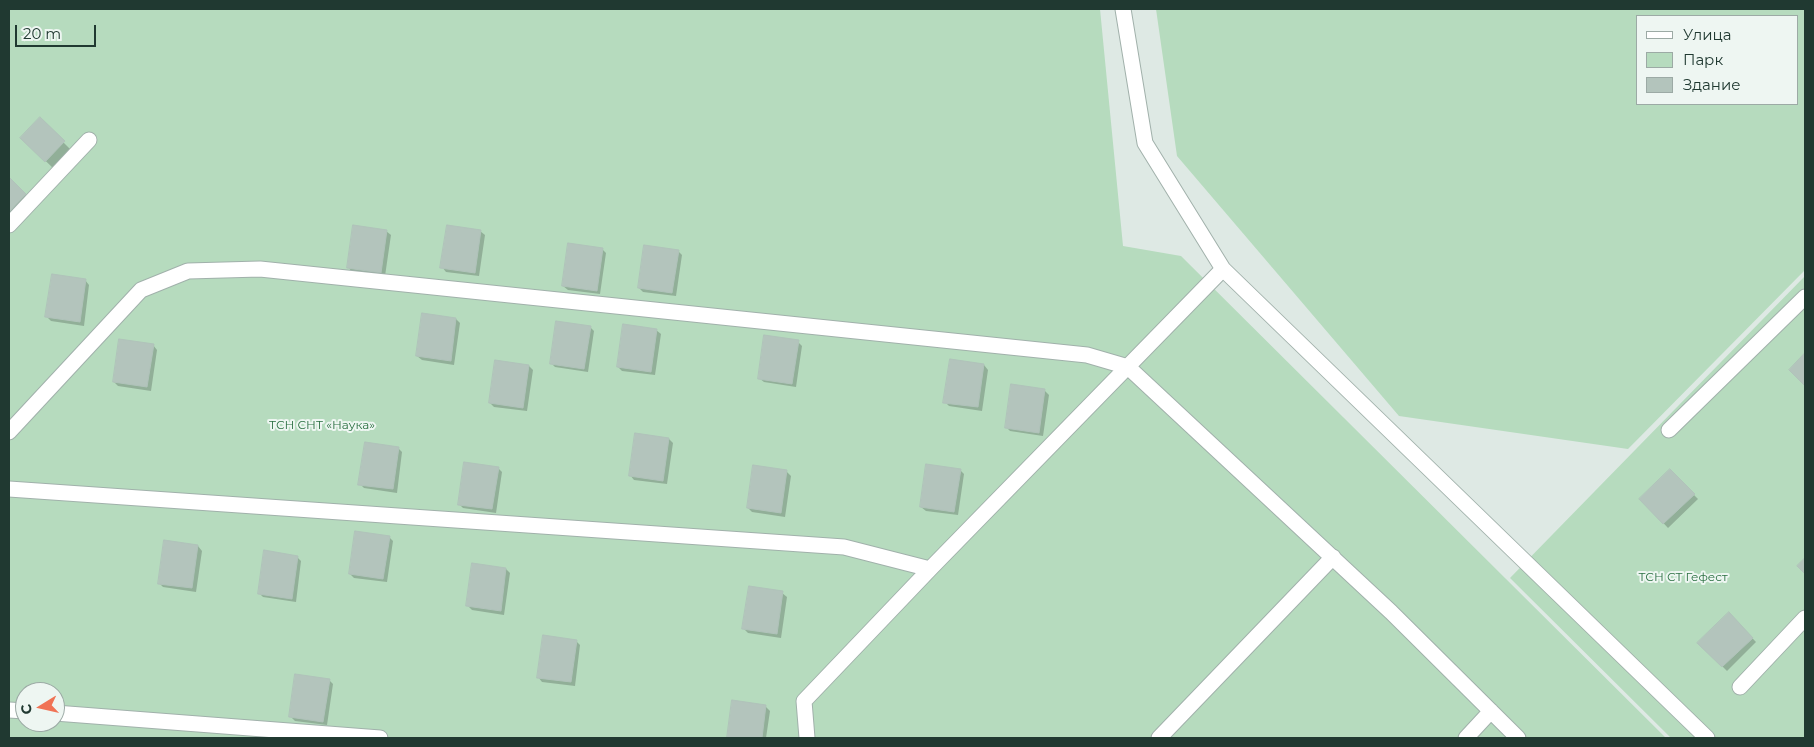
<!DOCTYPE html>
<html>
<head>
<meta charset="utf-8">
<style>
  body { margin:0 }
  #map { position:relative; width:1814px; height:747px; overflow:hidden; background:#dee9e4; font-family:Montserrat,sans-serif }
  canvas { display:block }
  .frame { position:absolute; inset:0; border:10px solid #203931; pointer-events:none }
  .legend { position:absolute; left:1636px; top:15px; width:162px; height:90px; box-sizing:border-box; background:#eef6f2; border:1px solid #9caaa5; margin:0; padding:6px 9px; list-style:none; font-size:15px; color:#203931 }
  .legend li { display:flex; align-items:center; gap:10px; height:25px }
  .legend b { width:25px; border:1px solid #9caaa5 }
  .north { position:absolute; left:15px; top:682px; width:50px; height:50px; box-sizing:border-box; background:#eef6f2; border:1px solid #9caaa5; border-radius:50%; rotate:261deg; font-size:14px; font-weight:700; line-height:20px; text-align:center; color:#203931 }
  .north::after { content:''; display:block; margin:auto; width:18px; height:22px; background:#f07355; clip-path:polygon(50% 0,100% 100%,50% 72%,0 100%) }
  .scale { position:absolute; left:15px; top:25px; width:81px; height:22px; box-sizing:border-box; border:2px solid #203931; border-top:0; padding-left:6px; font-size:15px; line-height:18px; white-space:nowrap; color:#203931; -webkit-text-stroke:4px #eef6f2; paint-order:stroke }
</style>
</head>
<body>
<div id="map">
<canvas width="1814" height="747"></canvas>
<div class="frame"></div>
<ul class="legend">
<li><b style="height:6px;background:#fff"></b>Улица</li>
<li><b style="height:14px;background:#b6dbbe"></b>Парк</li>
<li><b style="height:14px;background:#b3c4bc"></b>Здание</li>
</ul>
<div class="north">С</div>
<div class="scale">20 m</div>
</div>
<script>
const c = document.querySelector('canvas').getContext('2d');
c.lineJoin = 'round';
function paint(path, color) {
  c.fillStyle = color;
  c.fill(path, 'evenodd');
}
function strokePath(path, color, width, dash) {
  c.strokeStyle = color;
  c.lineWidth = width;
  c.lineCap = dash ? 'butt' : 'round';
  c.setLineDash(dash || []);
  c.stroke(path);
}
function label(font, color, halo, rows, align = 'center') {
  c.font = font + ' Montserrat,sans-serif';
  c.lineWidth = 4;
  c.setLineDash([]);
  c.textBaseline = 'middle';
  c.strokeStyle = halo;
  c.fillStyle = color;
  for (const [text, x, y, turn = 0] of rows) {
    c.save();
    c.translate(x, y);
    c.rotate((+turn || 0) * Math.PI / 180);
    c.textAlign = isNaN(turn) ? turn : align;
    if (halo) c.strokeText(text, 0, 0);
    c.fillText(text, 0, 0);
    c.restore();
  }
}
const green = new Path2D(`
  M 9,9 L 1100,9 L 1123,246 L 1181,256 L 1666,738 L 9,738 ZM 25,692 L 55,692 L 55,722 L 25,722 Z
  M 1156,9 L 1805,9 L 1805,270 L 1628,449 L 1399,416 L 1177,156 ZM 1638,16 L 1798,16 L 1798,104 L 1638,104 Z
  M 1805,276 L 1805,738 L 1671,738 L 1510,578 Z`);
const shadow = new Path2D(`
  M 40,119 L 72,151 L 54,169 L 22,138 Z
  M 9,179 L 34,204 L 9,230 Z
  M 386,231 L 391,235 L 385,276 L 352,272 L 348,267 Z
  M 480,231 L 485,235 L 479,276 L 446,272 L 442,267 Z
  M 602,249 L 606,253 L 600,294 L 568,290 L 563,286 Z
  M 678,251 L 682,255 L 676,296 L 643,292 L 639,288 Z
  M 85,280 L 89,285 L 84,326 L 51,321 L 47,317 Z
  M 456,319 L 460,323 L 454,365 L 422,360 L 417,356 Z
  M 590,327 L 594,331 L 588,372 L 555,367 L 551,363 Z
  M 656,330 L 661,334 L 655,375 L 622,371 L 618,367 Z
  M 798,342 L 802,346 L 796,387 L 764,382 L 759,378 Z
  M 153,345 L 157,350 L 151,391 L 118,386 L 114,382 Z
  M 984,365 L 988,370 L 982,411 L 949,406 L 945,402 Z
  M 529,366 L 533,370 L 527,411 L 494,407 L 490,403 Z
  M 1045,391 L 1049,395 L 1043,436 L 1010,431 L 1006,427 Z
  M 669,439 L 673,443 L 667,484 L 634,480 L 630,475 Z
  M 398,448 L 402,452 L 397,493 L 364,488 L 360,484 Z
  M 498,468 L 502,472 L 496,513 L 463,508 L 459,504 Z
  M 960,470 L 964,474 L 958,515 L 926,511 L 921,507 Z
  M 786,471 L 791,476 L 785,517 L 752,512 L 748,508 Z
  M 1670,471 L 1698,499 L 1668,528 L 1641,499 Z
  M 389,537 L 393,541 L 387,582 L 354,578 L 350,574 Z
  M 198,546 L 202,551 L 196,592 L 163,587 L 159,583 Z
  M 297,557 L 301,561 L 296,602 L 263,597 L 259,593 Z
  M 506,569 L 510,573 L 504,615 L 472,610 L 468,606 Z
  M 782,593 L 787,597 L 781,638 L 748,633 L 744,629 Z
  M 1729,614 L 1756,642 L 1727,671 L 1699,643 Z
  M 576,641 L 580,645 L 575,686 L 542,682 L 538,677 Z
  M 329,680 L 333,684 L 327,725 L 295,721 L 291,717 Z
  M 733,702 L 766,707 L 770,711 L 766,738 L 728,738 Z`);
const building = new Path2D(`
  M 40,117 L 65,141 L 45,162 L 20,138 Z
  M 9,177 L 26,194 L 9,212 Z
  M 353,225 L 387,230 L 381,273 L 347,268 Z
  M 447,225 L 481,230 L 475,273 L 440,268 Z
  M 568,243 L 603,248 L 597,291 L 562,286 Z
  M 644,245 L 679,250 L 672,293 L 638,288 Z
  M 52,274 L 86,279 L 80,322 L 45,317 Z
  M 422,313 L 456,318 L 451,361 L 416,356 Z
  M 556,321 L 591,326 L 584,369 L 550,364 Z
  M 623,324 L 657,329 L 651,372 L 617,367 Z
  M 764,335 L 799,340 L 792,384 L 758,379 Z
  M 119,339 L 154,344 L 147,387 L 113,382 Z
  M 1805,353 L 1805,386 L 1789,370 Z
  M 950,359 L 984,364 L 978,407 L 943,403 Z
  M 495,360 L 529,365 L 523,408 L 489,403 Z
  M 1011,384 L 1045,389 L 1039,433 L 1005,428 Z
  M 635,433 L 669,438 L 663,481 L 629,476 Z
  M 365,442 L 399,447 L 393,489 L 358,485 Z
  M 464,462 L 499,467 L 492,509 L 458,505 Z
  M 926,464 L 961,469 L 954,512 L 920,507 Z
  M 753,465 L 787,470 L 781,513 L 747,508 Z
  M 1670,469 L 1695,494 L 1663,524 L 1639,499 Z
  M 355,531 L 390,536 L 383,579 L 349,574 Z
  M 164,540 L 198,545 L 192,588 L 158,584 Z
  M 264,550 L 298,556 L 292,599 L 258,594 Z
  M 1805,558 L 1805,574 L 1797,566 Z
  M 472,563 L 506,568 L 501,611 L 466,606 Z
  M 749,586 L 783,591 L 777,634 L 742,629 Z
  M 1729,612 L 1753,638 L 1722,667 L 1697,643 Z
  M 543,635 L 577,640 L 571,682 L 537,678 Z
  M 295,674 L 330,679 L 323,722 L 289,717 Z
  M 732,700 L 766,705 L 762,738 L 727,738 Z`);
const minor = new Path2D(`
  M 1123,9 L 1145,143 L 1223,269 L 1707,738
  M 9,225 L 89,140
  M 1669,430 L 1805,297
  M 9,432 L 141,290 L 188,271 L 260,269 L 1087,355 L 1128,367 L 1391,612 L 1518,738
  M 9,489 L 844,547 L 930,569
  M 1740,687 L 1805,618
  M 9,710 L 25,711
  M 55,713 L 380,738
  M 807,738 L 804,701 L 930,569 L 1223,269
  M 1159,738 L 1333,557
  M 1466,738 L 1491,711`);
const parkNames = [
  ["ТСН СНТ «Наука»",322,425],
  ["ТСН СТ Гефест",1683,577]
];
paint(green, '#b6dbbe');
paint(shadow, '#0003');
paint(building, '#b3c4bc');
strokePath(building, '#b0c3ba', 1);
strokePath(minor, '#a1b1ab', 17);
strokePath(minor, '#fff', 15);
label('12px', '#2a6f41', '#eef6f2', parkNames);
</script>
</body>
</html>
